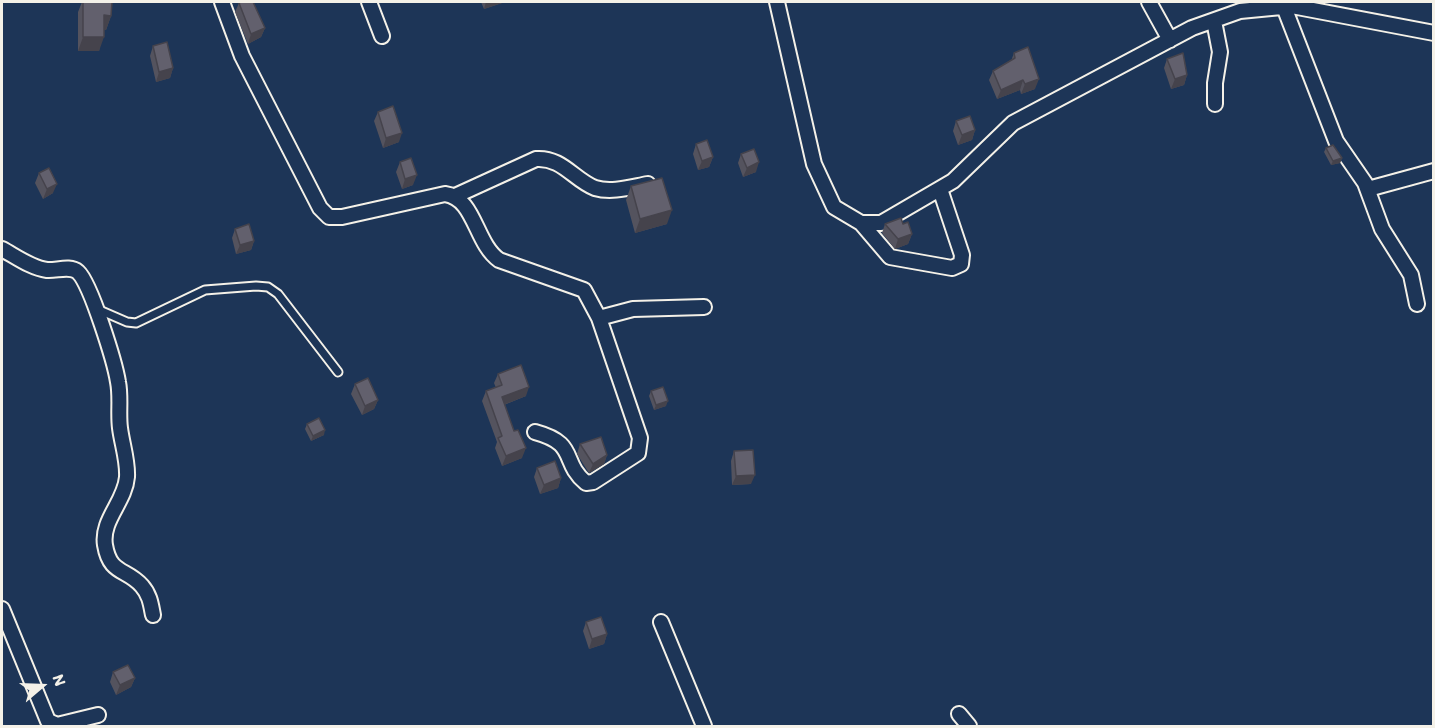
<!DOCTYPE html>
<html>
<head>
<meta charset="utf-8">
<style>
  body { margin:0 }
  #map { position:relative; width:1435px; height:728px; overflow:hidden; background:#1d3557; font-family:Itim,sans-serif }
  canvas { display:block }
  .frame { position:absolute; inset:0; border:3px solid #f4f1e8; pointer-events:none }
  .north { position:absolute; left:12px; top:656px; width:60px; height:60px; -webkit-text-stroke:4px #1d3557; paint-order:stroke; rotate:71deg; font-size:16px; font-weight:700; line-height:24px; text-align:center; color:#f4f1e8 }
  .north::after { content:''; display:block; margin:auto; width:21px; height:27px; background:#f4f1e8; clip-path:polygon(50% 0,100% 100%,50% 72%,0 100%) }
</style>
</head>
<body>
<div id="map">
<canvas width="1435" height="728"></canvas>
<div class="frame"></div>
<div class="north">N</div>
</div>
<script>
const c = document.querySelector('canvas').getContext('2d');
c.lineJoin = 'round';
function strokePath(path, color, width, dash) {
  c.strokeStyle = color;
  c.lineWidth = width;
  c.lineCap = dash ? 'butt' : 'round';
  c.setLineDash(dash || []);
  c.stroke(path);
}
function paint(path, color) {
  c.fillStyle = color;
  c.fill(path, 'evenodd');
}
const lane = new Path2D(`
  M 97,309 L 127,322 L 136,323 L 205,290 L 256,286 L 268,287 L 278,294 L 338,372`);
const street = new Path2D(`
  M 222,2 L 242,56 L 320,208 L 329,217 L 342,217 L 445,194 C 475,198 475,243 499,260 L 584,290 L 599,318 L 640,438 L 638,453 L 593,482 L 586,483 C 560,461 579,444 535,432
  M 369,2 L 382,36
  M 777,2 L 814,164 L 834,207 L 861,223 L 881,223 L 953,181 L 1013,123 L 1192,28 L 1240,11 L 1292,6 L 1434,33
  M 1149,2 L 1170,40
  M 1284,7 L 1336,141 L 1365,183 L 1382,229 L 1411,275 L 1417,304
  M 1214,21 L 1220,52 L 1215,83 L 1215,104
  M 1368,189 L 1434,171
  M 455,196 L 536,159 C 562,157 574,180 595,188 C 612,193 631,187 648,184
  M 861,223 L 890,257 L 952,268 L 961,264 L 962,255 L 940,189
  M 2,249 C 15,256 31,268 47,270 C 56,271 70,265 78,272 C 91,284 115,363 118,382 C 121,397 118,413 120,428 C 122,444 128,461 127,477 C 125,502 101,520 105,545 C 110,575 126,568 142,586 C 150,595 151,605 153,615
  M 599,318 L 633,309 L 704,307
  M 2,609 L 48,721 L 57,725 L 98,715
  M 661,622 L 704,726
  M 959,714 L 969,726`);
const wall = new Path2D(`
  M 82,2 L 112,2 L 111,16 L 106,30 L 104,30 L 99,51 L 78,51 L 78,12 Z
  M 481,2 L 505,2 L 484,9 Z
  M 239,3 L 265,28 L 261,37 L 248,44 L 235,12 Z
  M 153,46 L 173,68 L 170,78 L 156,82 L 150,56 Z
  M 1014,53 L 1035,89 L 1021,94 L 1020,90 L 997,99 L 989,80 L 993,71 L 1011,61 Z
  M 1167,59 L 1187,75 L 1184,85 L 1171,89 L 1164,68 Z
  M 378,112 L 399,142 L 383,148 L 374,121 Z
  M 956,121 L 975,130 L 972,140 L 958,145 L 953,131 Z
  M 696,144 L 713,157 L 709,167 L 698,170 L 693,154 Z
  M 1326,148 L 1342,158 L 1340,163 L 1331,165 L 1324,152 Z
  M 741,154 L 756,172 L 743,177 L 738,163 Z
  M 400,162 L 413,185 L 402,189 L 396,172 Z
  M 39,173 L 53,193 L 43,199 L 35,183 Z
  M 631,186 L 667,224 L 635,233 L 626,200 Z
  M 885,224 L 903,224 L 912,234 L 908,244 L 895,249 L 882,233 Z
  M 235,229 L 254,241 L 251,250 L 236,254 L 232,238 Z
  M 498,374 L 526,396 L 504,405 L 522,458 L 502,466 L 495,448 L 497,442 L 482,401 L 486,391 L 496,388 L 494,383 Z
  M 355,384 L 378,400 L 374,409 L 362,415 L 351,394 Z
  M 651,391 L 666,406 L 654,410 L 649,396 Z
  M 307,424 L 324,435 L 311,441 L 305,429 Z
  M 580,444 L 607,455 L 604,464 L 589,473 L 577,454 Z
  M 734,451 L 751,484 L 732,485 L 731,461 Z
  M 537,468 L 561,478 L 558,488 L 540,494 L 534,477 Z
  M 586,622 L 607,634 L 604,644 L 589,649 L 583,631 Z
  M 113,672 L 135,678 L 131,687 L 116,695 L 110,682 Z`);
const shadedWall = new Path2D(`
  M 486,2 L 505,2 L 484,9 Z
  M 104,15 L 111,16 L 106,30 L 99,30 Z
  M 265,28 L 261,37 L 248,44 L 251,34 Z
  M 83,37 L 104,37 L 99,51 L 78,51 Z
  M 173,68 L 170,78 L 156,82 L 159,72 Z
  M 1187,75 L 1184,85 L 1171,89 L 1175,79 Z
  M 1039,79 L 1035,89 L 1021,94 L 1025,84 Z
  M 1023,80 L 1020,90 L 997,99 L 1001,90 Z
  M 975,130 L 972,140 L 958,145 L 962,135 Z
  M 402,133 L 399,142 L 383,148 L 386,138 Z
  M 713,157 L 709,167 L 698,170 L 702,161 Z
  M 1342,158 L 1340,163 L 1331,165 L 1333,161 Z
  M 759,162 L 756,172 L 743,177 L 747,168 Z
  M 417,175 L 413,185 L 402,189 L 405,179 Z
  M 57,184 L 53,193 L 43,199 L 47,189 Z
  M 672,210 L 667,224 L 635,233 L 640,219 Z
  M 912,234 L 908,244 L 895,249 L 898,239 Z
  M 254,241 L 251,250 L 236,254 L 240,245 Z
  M 529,387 L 526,396 L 498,407 L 502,397 Z
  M 378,400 L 374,409 L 362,415 L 365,406 Z
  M 668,401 L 666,406 L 654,410 L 656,405 Z
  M 325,430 L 324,435 L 311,441 L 313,436 Z
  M 526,448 L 522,458 L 502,466 L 506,456 Z
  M 607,455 L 604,464 L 589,473 L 593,464 Z
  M 755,475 L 751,484 L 732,485 L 736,476 Z
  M 561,478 L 558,488 L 540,494 L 544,485 Z
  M 607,634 L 604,644 L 589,649 L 592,639 Z
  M 135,678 L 131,687 L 116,695 L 120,685 Z`);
const building = new Path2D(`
  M 83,2 L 112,2 L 111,16 L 104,15 L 104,37 L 83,37 Z
  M 241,2 L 253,2 L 265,28 L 251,34 L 239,3 Z
  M 167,42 L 173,68 L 159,72 L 153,46 Z
  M 1028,47 L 1039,79 L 1025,84 L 1023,80 L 1001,90 L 993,71 L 1015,58 L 1014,53 Z
  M 1183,53 L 1187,75 L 1175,79 L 1167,59 Z
  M 393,106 L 402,133 L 386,138 L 378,112 Z
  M 970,116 L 975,130 L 962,135 L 956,121 Z
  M 707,140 L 713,157 L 702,161 L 696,144 Z
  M 1333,145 L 1342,158 L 1333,161 L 1326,148 Z
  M 754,149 L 759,162 L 747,168 L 741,154 Z
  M 411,158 L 417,175 L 405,179 L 400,162 Z
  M 49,168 L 57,184 L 47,189 L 39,173 Z
  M 662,178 L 672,210 L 640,219 L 631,186 Z
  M 901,218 L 903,224 L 908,222 L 912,234 L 898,239 L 885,224 Z
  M 249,224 L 254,241 L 240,245 L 235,229 Z
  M 521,365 L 529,387 L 502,397 L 514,431 L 518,430 L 526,448 L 506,456 L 498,438 L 502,436 L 486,391 L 502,385 L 498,374 Z
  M 368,378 L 378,400 L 365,406 L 355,384 Z
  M 663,387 L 668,401 L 656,405 L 651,391 Z
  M 319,418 L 325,430 L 313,436 L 307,424 Z
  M 601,437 L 607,455 L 593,464 L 580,444 Z
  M 753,450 L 755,475 L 736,476 L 734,451 Z
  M 555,461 L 561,478 L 544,485 L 537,468 Z
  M 601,617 L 607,634 L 592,639 L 586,622 Z
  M 128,665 L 135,678 L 120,685 L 113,672 Z`);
strokePath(lane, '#f4f1e8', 11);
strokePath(street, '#f4f1e8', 18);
strokePath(lane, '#1d3557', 7);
strokePath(street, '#1d3557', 14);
paint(wall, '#54535e');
paint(shadedWall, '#45434c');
paint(building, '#62606d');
strokePath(building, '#45434c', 1.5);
</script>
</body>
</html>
